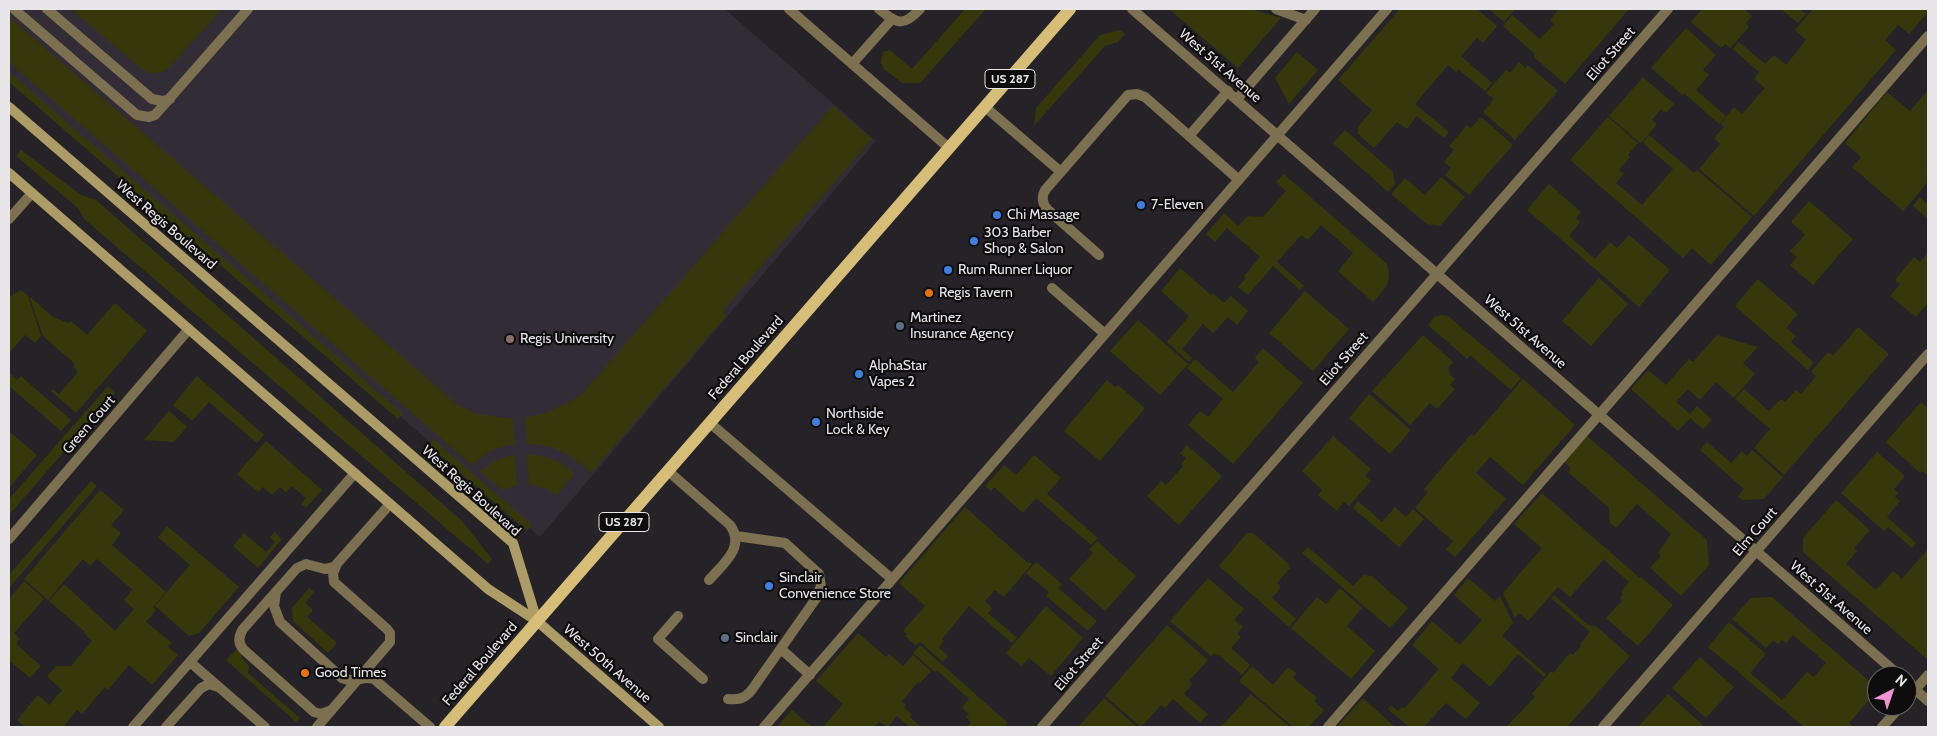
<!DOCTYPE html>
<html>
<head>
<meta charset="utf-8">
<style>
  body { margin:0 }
  #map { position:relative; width:1937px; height:736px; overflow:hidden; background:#252327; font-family:Cabin,sans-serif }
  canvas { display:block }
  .frame { position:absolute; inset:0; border:10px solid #e8e6e9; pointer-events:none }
  .north { position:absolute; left:1867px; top:666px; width:50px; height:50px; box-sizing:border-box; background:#0e0d0e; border:1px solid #656466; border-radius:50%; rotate:41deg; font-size:14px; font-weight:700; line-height:20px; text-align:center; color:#e8e6e9 }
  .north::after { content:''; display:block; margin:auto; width:18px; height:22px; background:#f391d6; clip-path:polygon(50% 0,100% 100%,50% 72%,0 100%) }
</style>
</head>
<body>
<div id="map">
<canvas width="1937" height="736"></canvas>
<div class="frame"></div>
<div class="north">N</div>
</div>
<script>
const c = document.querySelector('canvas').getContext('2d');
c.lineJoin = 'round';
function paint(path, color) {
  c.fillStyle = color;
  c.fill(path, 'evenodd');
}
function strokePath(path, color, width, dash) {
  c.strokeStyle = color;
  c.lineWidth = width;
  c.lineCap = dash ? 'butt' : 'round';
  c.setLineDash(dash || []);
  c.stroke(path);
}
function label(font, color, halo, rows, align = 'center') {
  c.font = font + ' Cabin,sans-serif';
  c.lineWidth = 4.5;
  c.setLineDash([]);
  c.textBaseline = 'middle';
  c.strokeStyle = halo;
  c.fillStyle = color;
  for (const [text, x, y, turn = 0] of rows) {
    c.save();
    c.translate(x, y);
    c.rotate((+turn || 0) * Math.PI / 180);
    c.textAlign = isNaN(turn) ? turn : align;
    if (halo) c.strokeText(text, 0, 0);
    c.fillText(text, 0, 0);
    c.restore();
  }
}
const built = new Path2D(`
  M 9,9 L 725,9 L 876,141 L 540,537 L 9,79 Z`);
const green = new Path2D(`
  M 71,9 L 222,9 L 169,68 C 160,74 153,75 143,70 Z
  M 965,9 L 986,9 L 920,83 L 902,83 L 884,69 L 881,62 L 883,52 L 890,50 L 912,69 Z
  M 1169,9 L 1251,9 L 1281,18 L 1238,68 Z
  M 1400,9 L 1477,9 L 1497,26 L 1483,43 L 1477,38 L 1461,56 L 1492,83 L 1485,91 L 1458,69 L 1456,72 L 1448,65 L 1415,104 L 1449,132 L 1444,138 L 1417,116 L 1407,129 L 1397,122 L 1374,148 L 1358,134 L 1358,127 L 1372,110 L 1338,80 Z
  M 1489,9 L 1515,9 L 1504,22 Z
  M 1559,9 L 1629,9 L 1565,84 L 1534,57 L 1535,54 L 1503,26 L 1512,15 L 1540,39 L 1554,24 L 1550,20 Z
  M 1702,9 L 1744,9 L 1752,16 L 1746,23 L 1749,27 L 1730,48 L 1725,44 L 1721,48 L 1691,22 Z
  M 1781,9 L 1800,9 L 1806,14 L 1798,23 Z
  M 1813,9 L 1928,9 L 1928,12 L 1909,34 L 1898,25 L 1885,40 L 1896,50 L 1754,216 L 1699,169 L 1720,144 L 1714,138 L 1724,127 L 1721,123 L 1734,107 L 1742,114 L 1765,88 L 1754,79 L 1759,72 L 1733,49 L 1739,42 L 1765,64 L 1774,55 L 1786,65 L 1806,40 L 1795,30 Z
  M 9,17 L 458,405 L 477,414 L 513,419 L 515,444 C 498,446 485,453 472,465 L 9,62 Z
  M 1686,28 L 1716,55 L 1703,70 L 1709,75 L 1696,90 L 1726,116 L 1719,124 L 1684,93 L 1682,95 L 1651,68 Z
  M 1120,30 L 1125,34 L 1118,42 L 1105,46 L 1034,126 L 1036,108 L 1100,35 Z
  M 1297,52 L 1318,70 L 1289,104 L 1275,78 Z
  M 1519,62 L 1525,68 L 1528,65 L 1558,91 L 1515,140 L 1483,112 L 1494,99 L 1486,93 L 1506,70 L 1510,73 Z
  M 9,72 L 403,414 L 398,419 L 9,82 Z
  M 1643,77 L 1674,104 L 1666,113 L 1661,109 L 1652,120 L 1657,124 L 1642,142 L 1639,142 L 1609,116 Z
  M 1928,90 L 1928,160 L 1926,163 L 1928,165 L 1928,182 L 1903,211 L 1852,167 L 1861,157 L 1845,143 L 1887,92 L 1910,111 Z
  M 833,106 L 872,139 L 724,309 L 725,317 L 591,473 C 572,455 553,444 527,444 L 525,418 C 547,414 564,406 582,394 Z
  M 1481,117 L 1513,145 L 1469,195 L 1445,175 L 1451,168 L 1444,162 L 1454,150 L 1449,146 L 1467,125 L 1471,128 Z
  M 1608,117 L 1638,143 L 1628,155 L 1630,157 L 1619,170 L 1624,174 L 1616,183 L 1642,205 L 1673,169 L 1643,143 L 1649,135 L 1694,173 L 1697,170 L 1752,217 L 1711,265 L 1692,248 L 1683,258 L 1570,160 Z
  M 1345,130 L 1393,172 L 1395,184 L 1388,192 L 1333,143 Z
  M 21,150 L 81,195 L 96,200 L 462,521 L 492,559 L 488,564 L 84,219 L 79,209 L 16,156 Z
  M 1284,174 L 1387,264 C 1392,285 1386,287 1373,302 L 1338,271 L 1353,253 L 1321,225 L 1308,240 L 1301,235 L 1277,262 L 1304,286 L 1300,290 L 1273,266 L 1248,295 L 1238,287 L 1246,278 L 1244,276 L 1260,257 L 1227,228 L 1215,242 L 1206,234 L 1224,213 L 1238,226 L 1248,216 L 1263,217 L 1286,191 L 1276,182 Z
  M 1441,177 L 1465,197 L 1440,226 L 1427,224 L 1391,194 L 1405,178 L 1425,195 Z
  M 1549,184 L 1581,212 L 1576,218 L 1580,222 L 1569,236 L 1595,259 L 1610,242 L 1617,248 L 1629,235 L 1670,270 L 1639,307 L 1527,210 Z
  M 1920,197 L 1928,205 L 1928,219 L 1913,206 Z
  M 1809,201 L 1853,239 L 1813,285 L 1790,265 L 1797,257 L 1790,251 L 1805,235 L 1791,222 Z
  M 1928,253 L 1928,303 L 1916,317 L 1890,296 L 1900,284 L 1895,280 L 1914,257 L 1920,262 Z
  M 1180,268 L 1211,295 L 1213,293 L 1224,303 L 1231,296 L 1248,311 L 1237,325 L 1228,317 L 1213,333 L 1203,324 L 1182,349 L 1192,358 L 1189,362 L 1167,342 L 1189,316 L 1161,291 Z
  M 1599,278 L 1628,304 L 1591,346 L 1562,321 Z
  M 1758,279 L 1798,314 L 1786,328 L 1796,336 L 1791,342 L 1814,363 L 1808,370 L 1735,306 Z
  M 21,290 L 28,296 L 41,336 L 35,343 L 25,335 L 9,353 L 9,297 Z
  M 1305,291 L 1349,329 L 1313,371 L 1269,333 Z
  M 29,296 L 53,317 L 69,323 L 71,321 L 87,335 L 115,303 L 147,331 L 102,383 L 92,374 L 102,383 L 76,413 L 51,391 L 52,389 L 59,394 L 78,372 L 73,367 L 75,364 L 43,336 Z
  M 1442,315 L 1448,316 L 1521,378 L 1511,390 L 1470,355 L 1467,359 L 1428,325 L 1434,317 Z
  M 1138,320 L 1188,364 L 1160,395 L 1110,351 Z
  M 1858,327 L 1889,354 L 1784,475 L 1754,448 L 1770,429 L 1735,399 L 1744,389 L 1769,411 L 1781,399 L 1785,402 L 1796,390 L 1801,394 L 1816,376 L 1811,372 L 1828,352 L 1833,356 Z
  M 1423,335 L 1453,362 L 1449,367 L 1450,375 L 1455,379 L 1450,385 L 1455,389 L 1437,409 L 1430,403 L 1410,425 L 1372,391 Z
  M 1717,335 L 1758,347 L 1743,363 L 1755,374 L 1734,398 L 1716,382 L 1700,400 L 1688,389 L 1676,402 L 1690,414 L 1697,406 L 1712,420 L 1703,429 L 1690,418 L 1678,431 L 1631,389 L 1648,370 L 1666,385 L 1689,359 L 1693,362 Z
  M 1263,348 L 1303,383 L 1233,464 L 1188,425 L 1200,411 L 1208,417 L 1223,399 L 1187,368 L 1195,359 L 1233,392 L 1259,362 L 1255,358 Z
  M 9,373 L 17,380 L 21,376 L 71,420 L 61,431 L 9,386 Z
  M 197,376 L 264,435 L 257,443 L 209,402 L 192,421 L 173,405 Z
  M 1523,379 L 1575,425 L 1523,485 L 1490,457 L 1476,473 L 1506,499 L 1455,557 L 1446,549 L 1453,541 L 1415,508 L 1428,492 L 1424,489 L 1471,434 L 1474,436 Z
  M 1107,380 L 1115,387 L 1118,385 L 1145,408 L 1100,461 L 1064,431 Z
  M 108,386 L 115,393 L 9,515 L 9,499 Z
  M 1369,394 L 1411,430 L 1390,454 L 1349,418 Z
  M 1921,402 L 1928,408 L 1928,476 L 1922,471 L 1920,473 L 1886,442 Z
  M 169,411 L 187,427 L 174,442 L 144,440 Z
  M 10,432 L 37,455 L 9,488 L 9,433 Z
  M 1333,436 L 1371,469 L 1365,476 L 1371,481 L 1349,506 L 1344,502 L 1337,511 L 1318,495 L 1322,490 L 1302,471 Z
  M 1587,436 L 1707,540 L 1709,565 L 1681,596 L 1650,568 L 1661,556 L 1658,553 L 1671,534 L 1637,504 L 1616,528 L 1610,523 L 1609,508 L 1568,472 L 1571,468 L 1564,462 Z
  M 433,439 L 532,525 L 527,531 L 428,445 Z
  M 266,441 L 322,490 L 306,508 L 301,504 L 306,498 L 292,486 L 286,492 L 280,487 L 272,495 L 263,487 L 258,492 L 237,474 Z
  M 1707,442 L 1731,463 L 1742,451 L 1747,456 L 1752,450 L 1783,477 L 1764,499 L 1742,500 L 1738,496 L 1744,489 L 1700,450 Z
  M 1187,445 L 1222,476 L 1179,525 L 1147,496 L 1161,481 L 1166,485 L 1183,466 L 1181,464 L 1186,458 L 1180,453 Z
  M 1877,452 L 1905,476 L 1894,489 L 1898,493 L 1895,497 L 1900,501 L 1887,517 L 1916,543 L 1912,548 L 1888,527 L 1884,531 L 1841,493 Z
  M 515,454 L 517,485 L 502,490 L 480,471 L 495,461 Z
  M 527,454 C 545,455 562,461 574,474 L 556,496 L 547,489 L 529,484 Z
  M 1034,455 L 1061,478 L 1047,494 L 1098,538 L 1091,545 L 1036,498 L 1023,513 L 994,487 L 991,491 L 985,486 L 1004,465 L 1016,475 Z
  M 91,481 L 97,486 L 9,588 L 9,575 Z
  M 100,490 L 124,510 L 111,525 L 121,533 L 112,545 L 166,592 L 153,607 L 156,610 L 146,622 L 172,643 L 168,647 L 178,655 L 152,685 L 129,665 L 108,690 L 105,687 L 82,714 L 77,710 L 63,727 L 25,727 L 17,720 L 38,695 L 49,705 L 62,690 L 47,676 L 56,666 L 71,666 L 92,641 L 84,633 L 85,632 L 49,601 L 64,584 L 115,631 L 134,609 L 124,600 L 132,590 L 135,592 L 97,559 L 90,566 L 83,559 L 48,600 L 24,579 Z
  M 1542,493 L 1640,578 L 1641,577 L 1673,605 L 1638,646 L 1606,618 L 1622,601 L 1620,598 L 1623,594 L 1621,592 L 1629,582 L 1604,560 L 1608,555 L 1570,597 L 1558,587 L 1528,621 L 1519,613 L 1515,618 L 1503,593 L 1542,548 L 1514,524 Z
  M 1836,500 L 1870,530 L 1854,548 L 1857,551 L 1846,564 L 1876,590 L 1893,571 L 1902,579 L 1928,549 L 1927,659 L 1803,552 L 1803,538 Z
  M 1358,501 L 1382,522 L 1395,507 L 1406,517 L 1413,509 L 1424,519 L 1399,547 L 1353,508 Z
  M 965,507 L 1028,563 L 1029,562 L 1032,564 L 1004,597 L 995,590 L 985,601 L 992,608 L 988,613 L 1017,638 L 1012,643 L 969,606 L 942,639 L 944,641 L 939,648 L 948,656 L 943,662 L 920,642 L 916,646 L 905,636 L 907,634 L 903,631 L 925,606 L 899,583 Z
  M 167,526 L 239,587 L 199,633 L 189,636 L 155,606 L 190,565 L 158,537 Z
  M 275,532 L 282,539 L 258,568 L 233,546 L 244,533 L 266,552 L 275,542 L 270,537 Z
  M 1247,533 L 1253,533 L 1289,564 L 1288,566 L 1290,568 L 1277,583 L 1281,587 L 1272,598 L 1296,619 L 1289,627 L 1219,566 Z
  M 1097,541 L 1136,576 L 1105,611 L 1069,579 L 1093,553 L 1089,550 Z
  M 1308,547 L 1353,586 L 1363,575 L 1372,576 L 1408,608 L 1390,628 L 1302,553 Z
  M 1036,562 L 1062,584 L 1058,588 L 1097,621 L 1088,631 L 1046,596 L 1049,592 L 1026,573 Z
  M 1208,578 L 1244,609 L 1234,620 L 1243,627 L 1237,634 L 1241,637 L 1231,648 L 1250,665 L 1242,675 L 1219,655 L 1217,656 L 1214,653 L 1211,656 L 1170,621 Z
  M 1468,578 L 1495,601 L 1500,596 L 1513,623 L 1502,636 L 1546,674 L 1544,677 L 1518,654 L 1490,687 L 1463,663 L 1451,678 L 1480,703 L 1466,719 L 1446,703 L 1424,727 L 1409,727 L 1388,709 L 1391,705 L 1398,711 L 1402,707 L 1405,708 L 1439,669 L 1412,645 L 1432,621 L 1460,645 L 1482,620 L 1454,595 Z
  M 24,581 L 44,599 L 14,633 L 20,639 L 16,644 L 41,666 L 30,678 L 9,660 L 9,599 Z
  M 309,588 L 314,592 L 305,603 L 313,610 L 307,617 L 337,643 L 328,653 L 293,621 L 292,608 Z
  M 1340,588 L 1362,608 L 1347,626 L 1375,651 L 1351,679 L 1291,628 L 1317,597 L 1326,604 Z
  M 1554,595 L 1588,625 L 1597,627 L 1630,656 L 1567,727 L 1506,727 L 1535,697 L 1532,694 L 1551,671 L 1553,673 L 1570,653 L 1573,655 L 1581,646 L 1580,644 L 1590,632 L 1551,598 Z
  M 1772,597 L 1877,688 L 1877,706 L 1888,706 L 1883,712 L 1869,700 L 1849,723 L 1853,727 L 1804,727 L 1708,647 L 1729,622 L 1766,654 L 1750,673 L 1782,700 L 1807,672 L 1814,677 L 1826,663 L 1793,635 L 1786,643 L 1782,640 L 1778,644 L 1773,641 L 1766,648 L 1732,619 L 1751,598 Z
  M 1046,606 L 1083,638 L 1051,676 L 1029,658 L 1021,666 L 1006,653 Z
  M 1167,625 L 1208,660 L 1189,681 L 1192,684 L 1184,694 L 1208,714 L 1200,723 L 1173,699 L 1165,708 L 1161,705 L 1141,727 L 1105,696 Z
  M 858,633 L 886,657 L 889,654 L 903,666 L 913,655 L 931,671 L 920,683 L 918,682 L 902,701 L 906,705 L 904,708 L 912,714 L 910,717 L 921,727 L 910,727 L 897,716 L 888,727 L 879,722 L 874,727 L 823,727 L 843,704 L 816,681 Z
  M 920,645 L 1008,723 L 1004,727 L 967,727 L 971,722 L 966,717 L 969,714 L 962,708 L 969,699 L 937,670 L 935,672 L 913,653 Z
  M 239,647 L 243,660 L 249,666 L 248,673 L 300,718 L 296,722 L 226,660 Z
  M 1700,657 L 1734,687 L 1706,718 L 1672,688 Z
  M 1252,666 L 1273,685 L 1288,667 L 1296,673 L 1293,678 L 1317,698 L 1314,701 L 1324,710 L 1309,727 L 1293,727 L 1239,681 Z
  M 1251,694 L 1290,727 L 1221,727 Z
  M 1668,694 L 1703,725 L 1701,727 L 1638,727 Z
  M 1104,698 L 1137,727 L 1078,727 Z
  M 1363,698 L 1395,727 L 1337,727 Z
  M 792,710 L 812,727 L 777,727 Z`);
const lane = new Path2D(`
  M 14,9 L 137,115 L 149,117 L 155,115 L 248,9
  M 47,9 L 152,99 L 163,101 L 170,99
  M 789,9 L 949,148
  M 879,9 C 896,23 903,28 920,9
  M 1276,9 L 1306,20
  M 852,64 L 891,20
  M 1237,99 L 1315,9
  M 985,107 L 1061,172
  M 1189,136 L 1228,91
  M 9,219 L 32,193
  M 1099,255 L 1048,210 C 1042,204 1041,196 1046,189 L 1128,95 L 1137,94 L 1145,97 L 1239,180
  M 1052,288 L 1105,334
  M 710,423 L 892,579
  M 668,471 L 730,525 C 746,547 723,564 709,580
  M 276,592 L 274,606 L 280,622 L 342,678 C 354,684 363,675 374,679 L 430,727
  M 678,616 L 658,639 L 703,679
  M 781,649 L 810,675
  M 190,662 L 265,727
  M 728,699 C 738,700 744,699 751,691 L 817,597 L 821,586 L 819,574 L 785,543 L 736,536
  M 1907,699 L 1928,675
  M 332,710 L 321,714 L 314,712 L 244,650 C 238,644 238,637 243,629 L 297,568 L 306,564 L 325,569 L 334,567 L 390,504
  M 133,727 L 355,473
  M 166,727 L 201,688 L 209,684 L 218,687
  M 317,727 L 390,642 L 390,633 L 387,629 L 334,582 L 333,573 L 337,564
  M 764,727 L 1387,9
  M 1328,727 L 1928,36
  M 1882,727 L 1901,706`);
const street = new Path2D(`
  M 1132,9 L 1900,676
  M 9,539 L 189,329
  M 1907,682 L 1928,701
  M 1042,727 L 1668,9
  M 1603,727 L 1928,354`);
const secondary = new Path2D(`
  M 9,107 L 513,543 L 537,621
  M 9,173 L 488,589 L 537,621 L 659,727`);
const primary = new Path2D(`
  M 445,727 L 1070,9`);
const markers = [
  [1141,205,5,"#3f7fe0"],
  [997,215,5,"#3f7fe0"],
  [974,241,5,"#3f7fe0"],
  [948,270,5,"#3f7fe0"],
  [929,293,5,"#e8710a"],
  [900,326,5,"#5c6f8a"],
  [510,339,5,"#8d6e63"],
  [859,374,5,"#3f7fe0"],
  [816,422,5,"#3f7fe0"],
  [769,586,5,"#3f7fe0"],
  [725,638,5,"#5c6f8a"],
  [305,673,5,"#e8710a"]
];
const shields = [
  [1010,79,50],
  [624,522,50]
];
const shieldNames = [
  ["US 287",1010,79],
  ["US 287",624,522]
];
const streetNames = [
  ["Eliot Street",1611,54,-49],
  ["West 51st Avenue",1220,66,41],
  ["West Regis Boulevard",166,225,41],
  ["West 51st Avenue",1525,332,41],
  ["Federal Boulevard",746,358,-49],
  ["Eliot Street",1344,359,-49],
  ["Green Court",89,425,-49],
  ["West Regis Boulevard",471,491,42],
  ["Elm Court",1755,532,-49],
  ["West 51st Avenue",1831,598,41],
  ["Federal Boulevard",480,664,-49],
  ["West 50th Avenue",607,664,41],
  ["Eliot Street",1079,664,-49]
];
const poiNames = [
  ["7-Eleven",1151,205],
  ["Chi Massage",1007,215],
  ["303 Barber",984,233],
  ["Shop & Salon",984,249],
  ["Rum Runner Liquor",958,270],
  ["Regis Tavern",939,293],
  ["Martinez",910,318],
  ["Insurance Agency",910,334],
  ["Regis University",520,339],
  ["AlphaStar",869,366],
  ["Vapes 2",869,382],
  ["Northside",826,414],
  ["Lock & Key",826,430],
  ["Sinclair",779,578],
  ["Convenience Store",779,594],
  ["Sinclair",735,638],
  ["Good Times",315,673]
];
paint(built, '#312c35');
paint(green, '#36380c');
strokePath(lane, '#7c7050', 10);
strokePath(street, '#7c7050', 10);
strokePath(secondary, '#ae9c67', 10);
strokePath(primary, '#d6be78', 12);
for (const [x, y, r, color] of markers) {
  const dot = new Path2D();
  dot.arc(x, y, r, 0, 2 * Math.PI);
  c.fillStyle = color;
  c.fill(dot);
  strokePath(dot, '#0e0d0e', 2);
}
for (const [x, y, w] of shields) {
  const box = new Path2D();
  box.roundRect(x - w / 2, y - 9.5, w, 19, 4);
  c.fillStyle = '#0e0d0e';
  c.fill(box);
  strokePath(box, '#e8e6e9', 1);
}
label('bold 12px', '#e8e6e9', null, shieldNames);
label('14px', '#e8e6e9', '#0e0d0e', streetNames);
label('14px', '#e8e6e9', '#0e0d0e', poiNames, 'left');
</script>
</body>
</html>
